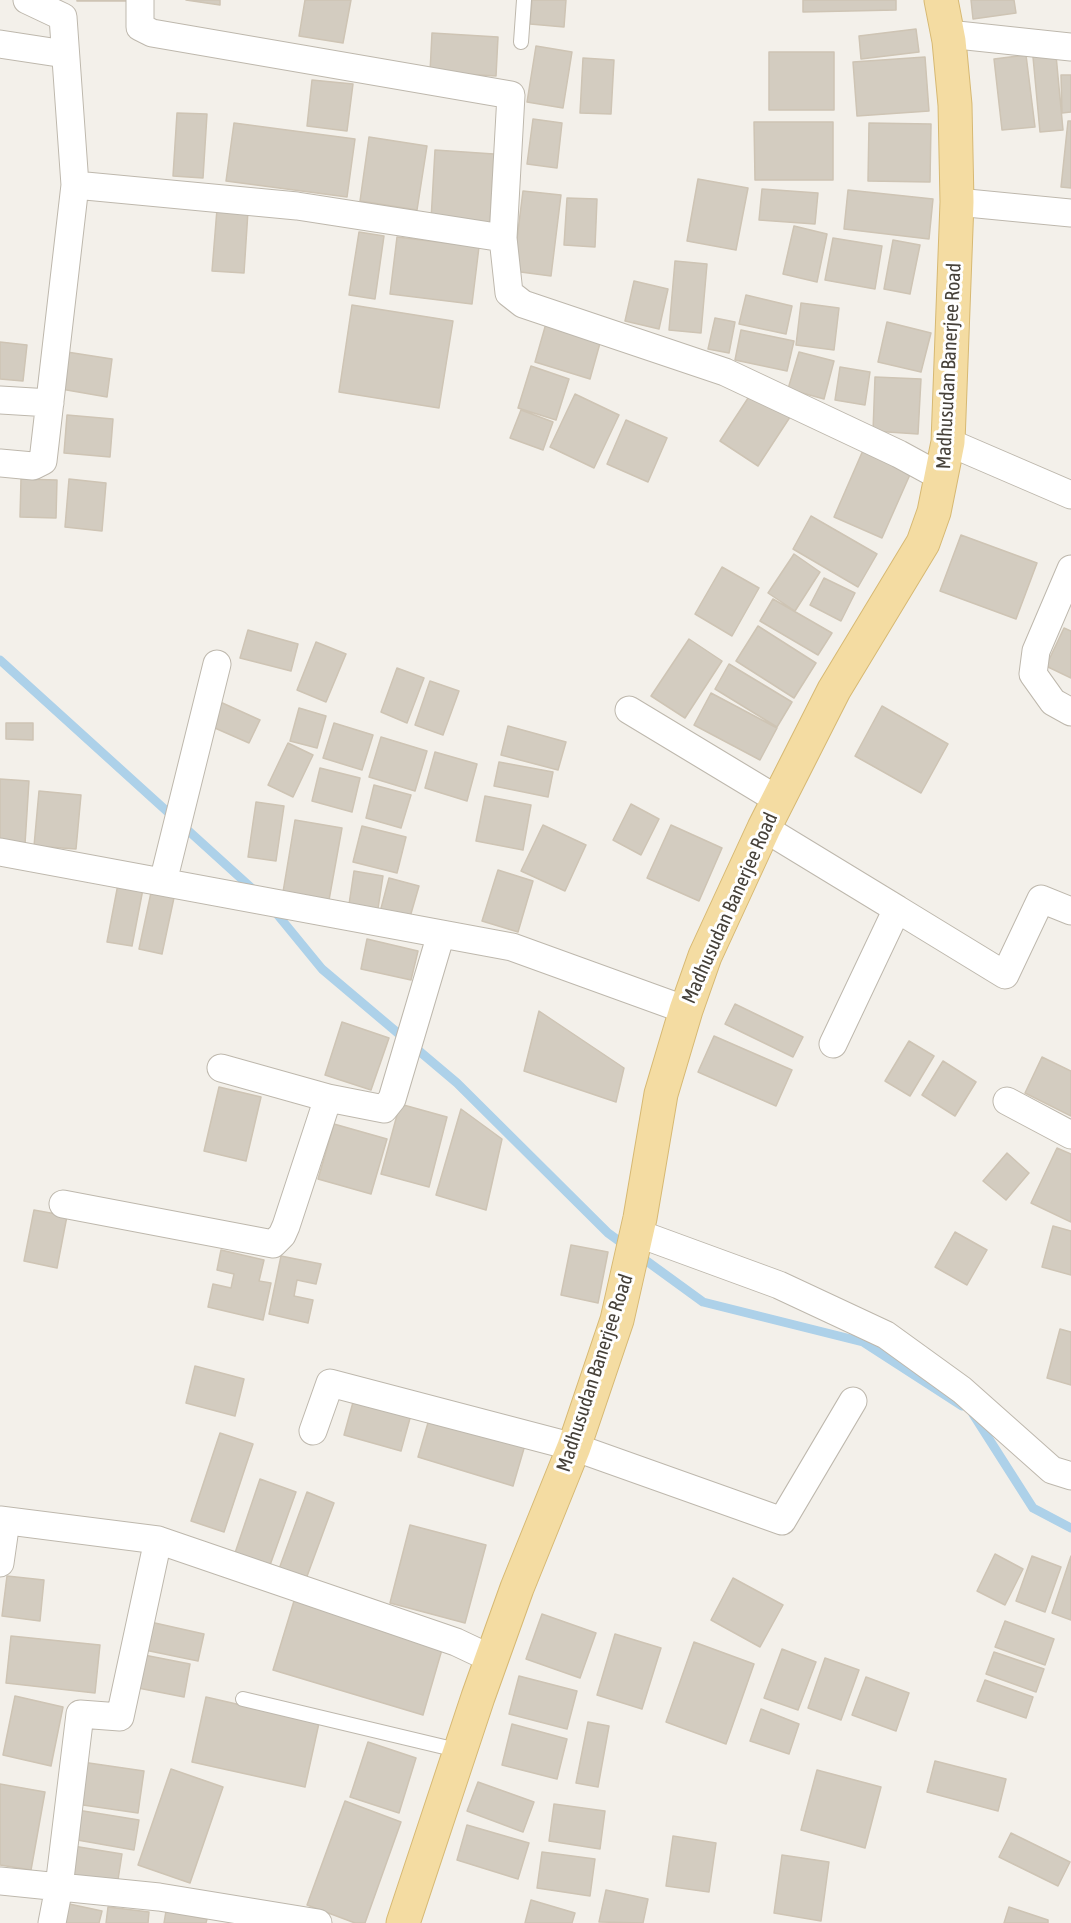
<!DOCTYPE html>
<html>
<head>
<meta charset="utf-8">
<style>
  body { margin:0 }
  canvas { display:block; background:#f3f0ea }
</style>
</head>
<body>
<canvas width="1071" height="1923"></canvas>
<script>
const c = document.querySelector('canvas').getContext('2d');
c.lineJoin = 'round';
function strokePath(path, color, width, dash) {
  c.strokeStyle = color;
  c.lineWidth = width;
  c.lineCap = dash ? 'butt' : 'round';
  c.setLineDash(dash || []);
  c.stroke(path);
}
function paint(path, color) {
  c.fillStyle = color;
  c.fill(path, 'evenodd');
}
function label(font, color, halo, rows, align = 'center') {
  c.font = font + ' "Asap Condensed",sans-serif';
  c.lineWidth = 6;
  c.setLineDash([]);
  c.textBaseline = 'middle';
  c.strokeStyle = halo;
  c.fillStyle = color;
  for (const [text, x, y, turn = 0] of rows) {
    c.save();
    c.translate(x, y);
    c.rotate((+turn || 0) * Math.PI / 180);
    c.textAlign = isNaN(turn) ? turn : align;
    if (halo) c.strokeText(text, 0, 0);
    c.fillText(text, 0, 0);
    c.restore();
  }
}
const stream = new Path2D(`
  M 0,660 L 256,892
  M 272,908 L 322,969 L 457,1083 L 608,1233 L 626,1246
  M 637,1254 L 703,1302 L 863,1342 L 962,1406
  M 973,1414 L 1033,1508 L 1071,1528`);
const building = new Path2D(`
  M 77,0 L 128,0 L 128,1 L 77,1 Z
  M 186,0 L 220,0 L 220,5 Z
  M 305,0 L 351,0 L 343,43 L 299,36 Z
  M 532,0 L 566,0 L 564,27 L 530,24 Z
  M 803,0 L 896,0 L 896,10 L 803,12 Z
  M 971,0 L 1014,0 L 1016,13 L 973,19 Z
  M 916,29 L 919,52 L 861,59 L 859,36 Z
  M 432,33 L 498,37 L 496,76 L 430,72 Z
  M 536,46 L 572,52 L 563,108 L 527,102 Z
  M 769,52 L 834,52 L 834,110 L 769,110 Z
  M 1026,55 L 1035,127 L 1002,130 L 994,59 Z
  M 1056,55 L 1063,130 L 1040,132 L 1033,57 Z
  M 925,57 L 929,111 L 857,116 L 853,62 Z
  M 583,58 L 614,60 L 611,114 L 580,113 Z
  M 1061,75 L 1071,75 L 1071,112 L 1062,113 Z
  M 312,80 L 353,84 L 347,131 L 307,126 Z
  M 177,113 L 207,114 L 203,178 L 173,176 Z
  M 533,119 L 562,123 L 557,168 L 527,164 Z
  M 1068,121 L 1071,121 L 1071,188 L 1061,187 Z
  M 754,122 L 833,122 L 833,180 L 755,180 Z
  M 234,123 L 355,139 L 347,197 L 226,181 Z
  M 869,123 L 931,124 L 930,182 L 868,181 Z
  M 369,137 L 427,146 L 417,210 L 360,201 Z
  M 435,150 L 494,154 L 490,224 L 431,220 Z
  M 698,179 L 748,188 L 736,250 L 687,241 Z
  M 762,189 L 818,193 L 815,224 L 759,220 Z
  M 848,190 L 933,199 L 929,239 L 844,229 Z
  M 523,191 L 561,195 L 551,276 L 513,271 Z
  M 567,198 L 597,199 L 595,247 L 564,245 Z
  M 217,209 L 248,211 L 244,273 L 212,271 Z
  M 794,226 L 827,234 L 817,282 L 783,274 Z
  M 359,232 L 384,236 L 375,299 L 349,295 Z
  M 397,237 L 479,247 L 472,304 L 390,294 Z
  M 833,238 L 882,246 L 875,289 L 825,280 Z
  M 893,240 L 920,245 L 910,294 L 884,289 Z
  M 675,261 L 707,264 L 701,333 L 669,330 Z
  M 634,281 L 668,289 L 659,329 L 625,321 Z
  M 746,295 L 792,306 L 786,334 L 739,324 Z
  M 801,303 L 839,308 L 834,350 L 796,345 Z
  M 352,305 L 453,321 L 439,408 L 339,392 Z
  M 715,318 L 735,322 L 729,353 L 708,349 Z
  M 547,320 L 602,336 L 590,379 L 535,362 Z
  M 887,322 L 931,333 L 921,372 L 878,362 Z
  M 741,330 L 794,341 L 787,371 L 735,360 Z
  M 0,342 L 27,345 L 23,381 L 0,379 Z
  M 67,352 L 112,359 L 107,397 L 61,389 Z
  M 799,352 L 834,361 L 824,399 L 788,389 Z
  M 531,366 L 569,379 L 556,420 L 518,408 Z
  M 840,367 L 870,372 L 865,405 L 835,400 Z
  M 875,377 L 921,379 L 918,434 L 873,431 Z
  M 754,389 L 792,414 L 758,466 L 720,441 Z
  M 575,394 L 619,415 L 594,468 L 550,447 Z
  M 521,410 L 553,422 L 543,450 L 510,438 Z
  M 67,415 L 113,419 L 110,457 L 64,453 Z
  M 626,420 L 667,438 L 648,482 L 607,464 Z
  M 864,448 L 912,470 L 882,538 L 834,517 Z
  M 21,479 L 57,480 L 56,518 L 20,517 Z
  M 69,479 L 106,483 L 102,531 L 65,527 Z
  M 811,516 L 877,554 L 858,587 L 793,549 Z
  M 961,535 L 1037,563 L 1016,619 L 940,591 Z
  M 794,554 L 820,572 L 795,611 L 768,593 Z
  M 722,567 L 759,588 L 732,636 L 695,614 Z
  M 824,578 L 855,593 L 841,621 L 810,605 Z
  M 773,599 L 832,633 L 818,655 L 760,621 Z
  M 758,626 L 816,663 L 794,698 L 736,661 Z
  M 1064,628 L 1071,631 L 1071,678 L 1046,666 Z
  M 248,630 L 298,644 L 291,671 L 240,658 Z
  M 689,639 L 722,661 L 685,718 L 651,696 Z
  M 316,642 L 346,654 L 326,702 L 297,690 Z
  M 729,664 L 792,702 L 777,727 L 715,689 Z
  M 397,668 L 424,678 L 407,723 L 381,712 Z
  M 430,681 L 459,691 L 443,735 L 415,725 Z
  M 711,693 L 777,728 L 760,760 L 694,725 Z
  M 218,701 L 260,720 L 249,743 L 208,725 Z
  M 882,706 L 948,744 L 921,793 L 855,756 Z
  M 299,708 L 326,716 L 317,748 L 290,741 Z
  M 6,723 L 33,723 L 33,740 L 6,739 Z
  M 334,723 L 373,735 L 362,770 L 323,758 Z
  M 508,726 L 566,742 L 558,770 L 501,755 Z
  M 381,737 L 427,751 L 415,791 L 369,777 Z
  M 288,743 L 313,755 L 293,797 L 268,785 Z
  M 435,752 L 477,764 L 467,801 L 425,788 Z
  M 499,762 L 553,772 L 548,797 L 494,786 Z
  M 320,768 L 360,778 L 352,812 L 312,801 Z
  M 0,779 L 29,781 L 25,844 L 0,842 Z
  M 374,785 L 411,795 L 401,828 L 366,818 Z
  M 39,791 L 81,795 L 76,849 L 34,846 Z
  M 485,796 L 531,805 L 523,850 L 476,841 Z
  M 256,802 L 284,806 L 276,861 L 248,857 Z
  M 631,804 L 659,819 L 641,855 L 613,840 Z
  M 295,820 L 342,828 L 329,900 L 283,892 Z
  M 543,825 L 586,845 L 565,891 L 521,871 Z
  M 671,825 L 722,848 L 699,901 L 647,878 Z
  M 362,826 L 406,837 L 397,873 L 353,862 Z
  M 498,870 L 533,881 L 518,932 L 482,921 Z
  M 354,871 L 383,876 L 377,915 L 348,911 Z
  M 389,878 L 419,886 L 408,924 L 379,916 Z
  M 118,884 L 143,889 L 132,946 L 107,942 Z
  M 152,888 L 175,893 L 162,954 L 139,949 Z
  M 367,939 L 418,951 L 411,980 L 361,969 Z
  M 735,1004 L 803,1037 L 793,1057 L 725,1024 Z
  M 539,1011 L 624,1068 L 616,1102 L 524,1071 Z
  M 342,1022 L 389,1038 L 371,1090 L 325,1075 Z
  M 714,1036 L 792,1070 L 776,1106 L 698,1072 Z
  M 909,1041 L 934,1056 L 910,1096 L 885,1081 Z
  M 1042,1057 L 1071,1071 L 1071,1116 L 1025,1093 Z
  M 943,1061 L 976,1082 L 955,1116 L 922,1095 Z
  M 219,1087 L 261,1097 L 246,1161 L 204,1151 Z
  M 400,1104 L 447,1117 L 429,1187 L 381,1174 Z
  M 461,1109 L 502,1139 L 486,1210 L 436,1195 Z
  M 334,1124 L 387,1139 L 371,1194 L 318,1179 Z
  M 1057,1148 L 1071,1154 L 1071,1222 L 1031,1203 Z
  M 1007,1153 L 1029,1173 L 1006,1200 L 983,1181 Z
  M 34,1210 L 67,1216 L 57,1268 L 24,1261 Z
  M 1053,1226 L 1071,1231 L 1071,1275 L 1042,1267 Z
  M 955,1232 L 987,1250 L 967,1285 L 935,1267 Z
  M 571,1245 L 608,1252 L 598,1303 L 561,1295 Z
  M 221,1250 L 264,1260 L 259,1281 L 271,1283 L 263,1320 L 208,1307 L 213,1284 L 231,1288 L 234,1274 L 217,1270 Z
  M 281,1256 L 321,1264 L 316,1284 L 297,1280 L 294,1296 L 313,1300 L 308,1323 L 269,1314 Z
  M 1060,1329 L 1071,1332 L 1071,1385 L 1047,1378 Z
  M 195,1366 L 244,1379 L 235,1416 L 186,1403 Z
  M 355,1395 L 412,1411 L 401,1451 L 344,1435 Z
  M 430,1416 L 525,1445 L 513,1486 L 418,1457 Z
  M 220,1433 L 253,1444 L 224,1532 L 191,1521 Z
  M 260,1479 L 296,1492 L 269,1568 L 234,1556 Z
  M 307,1492 L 334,1503 L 306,1579 L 279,1569 Z
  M 410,1525 L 486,1545 L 465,1623 L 390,1603 Z
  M 995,1554 L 1023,1569 L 1005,1605 L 977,1591 Z
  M 1032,1556 L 1061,1567 L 1045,1612 L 1016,1601 Z
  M 1071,1556 L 1071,1620 L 1052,1613 Z
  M 7,1576 L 44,1580 L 40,1621 L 2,1616 Z
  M 733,1578 L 783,1605 L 760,1647 L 711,1620 Z
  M 294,1601 L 443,1646 L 423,1715 L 273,1670 Z
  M 542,1614 L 596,1633 L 580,1678 L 526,1659 Z
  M 146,1621 L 204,1634 L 198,1661 L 140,1649 Z
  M 1005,1621 L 1054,1639 L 1045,1665 L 995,1647 Z
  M 615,1634 L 661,1648 L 642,1709 L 597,1695 Z
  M 11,1636 L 100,1645 L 95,1693 L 6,1683 Z
  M 694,1642 L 754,1664 L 726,1744 L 666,1722 Z
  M 782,1649 L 816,1662 L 798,1710 L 764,1698 Z
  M 994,1652 L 1044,1669 L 1036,1692 L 986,1674 Z
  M 139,1654 L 190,1664 L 184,1697 L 133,1687 Z
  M 825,1658 L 859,1670 L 841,1720 L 808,1708 Z
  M 519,1676 L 577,1691 L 567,1729 L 509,1714 Z
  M 866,1677 L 909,1693 L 896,1731 L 852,1715 Z
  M 985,1680 L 1033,1697 L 1026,1718 L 977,1701 Z
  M 15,1696 L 63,1707 L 51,1766 L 3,1755 Z
  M 206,1697 L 319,1723 L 305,1787 L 192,1762 Z
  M 761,1709 L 799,1724 L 789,1754 L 750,1741 Z
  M 588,1722 L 609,1726 L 598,1787 L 576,1783 Z
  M 512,1724 L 567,1739 L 557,1779 L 502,1765 Z
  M 368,1742 L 416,1758 L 399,1813 L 350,1797 Z
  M 935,1761 L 1006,1779 L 998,1811 L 927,1792 Z
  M 82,1762 L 144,1771 L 138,1813 L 76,1804 Z
  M 171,1769 L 223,1787 L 190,1883 L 138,1865 Z
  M 817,1770 L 881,1787 L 865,1848 L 801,1830 Z
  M 478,1782 L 534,1802 L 523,1832 L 467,1811 Z
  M 0,1784 L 45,1792 L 31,1870 L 0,1865 Z
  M 345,1801 L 401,1822 L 365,1923 L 355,1923 L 307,1905 Z
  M 554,1804 L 605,1811 L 600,1849 L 549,1841 Z
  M 71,1809 L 139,1820 L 134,1850 L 66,1838 Z
  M 467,1825 L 529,1843 L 518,1879 L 457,1860 Z
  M 1011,1833 L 1070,1862 L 1058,1886 L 999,1857 Z
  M 673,1836 L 716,1843 L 709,1892 L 666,1886 Z
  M 67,1845 L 122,1854 L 117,1886 L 62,1878 Z
  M 542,1852 L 595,1859 L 590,1896 L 537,1888 Z
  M 782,1855 L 829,1862 L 821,1921 L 774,1913 Z
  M 606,1890 L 648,1899 L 643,1923 L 599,1922 Z
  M 531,1900 L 575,1913 L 572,1923 L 525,1923 Z
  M 60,1902 L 102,1911 L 99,1923 L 55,1923 Z
  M 108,1907 L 149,1912 L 148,1923 L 106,1923 Z
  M 1009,1907 L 1048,1920 L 1048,1923 L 1004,1923 Z
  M 166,1911 L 207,1919 L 206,1923 L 164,1923 Z`);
const lane = new Path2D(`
  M 521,42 L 524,0
  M 243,1699 L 461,1751`);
const street = new Path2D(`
  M 27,0 L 63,17 L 75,185
  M 140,0 L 140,27 L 152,33 L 511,95 L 503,238 L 509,293 L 523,304 L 725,372 L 899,454 L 943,478
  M 948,34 L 1071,47
  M 0,44 L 65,54
  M 957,202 L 1071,213
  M 0,400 L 50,403
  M 948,442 L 1071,495
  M 0,463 L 33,466 L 43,461 L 75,185 L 297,206 L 503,238
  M 1071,569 L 1036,651 L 1033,674 L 1053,702 L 1071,712
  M 629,710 L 778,800
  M 764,828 L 897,909
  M 0,852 L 512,947 L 686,1010
  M 163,882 L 217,664
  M 833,1044 L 897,909 L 1005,975 L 1041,899 L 1071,911
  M 221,1068 L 328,1098 L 384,1109 L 392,1099 L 441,934
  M 1007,1101 L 1071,1135
  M 63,1204 L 273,1244 L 282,1235 L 286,1226 L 328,1098
  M 637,1233 L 779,1285 L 886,1335 L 962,1390 L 1052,1470 L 1071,1476
  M 313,1431 L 330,1383 L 574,1447 L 782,1521 L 853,1401
  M 0,1520 L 158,1540 L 456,1642 L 492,1659
  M 0,1563 L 6,1521
  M 0,1881 L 159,1897 L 318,1923
  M 52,1923 L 59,1887 L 80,1714 L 120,1717 L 158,1540`);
const primary = new Path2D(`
  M 403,1923 L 478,1697 L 517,1588 L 574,1447 L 617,1320 L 640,1218 L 661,1094 L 686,1010 L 705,956 L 764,828 L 834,690 L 923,543 L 934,512 L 948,442 L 957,202 L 955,105 L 949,41 L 941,0`);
const streetNames = [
  ["Madhusudan Banerjee Road",949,366,-87],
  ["Madhusudan Banerjee Road",730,908,-66],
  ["Madhusudan Banerjee Road",595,1373,-72]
];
strokePath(stream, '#add1e9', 9);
paint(building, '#d3ccc0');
strokePath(building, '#cec4b4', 1.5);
strokePath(lane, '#beb8ad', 16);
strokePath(street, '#beb8ad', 29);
strokePath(primary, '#d7b973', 35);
strokePath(lane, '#fff', 14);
strokePath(street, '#fff', 27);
strokePath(primary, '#f4dca2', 33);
label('20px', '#464139', '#fff', streetNames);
</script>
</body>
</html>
